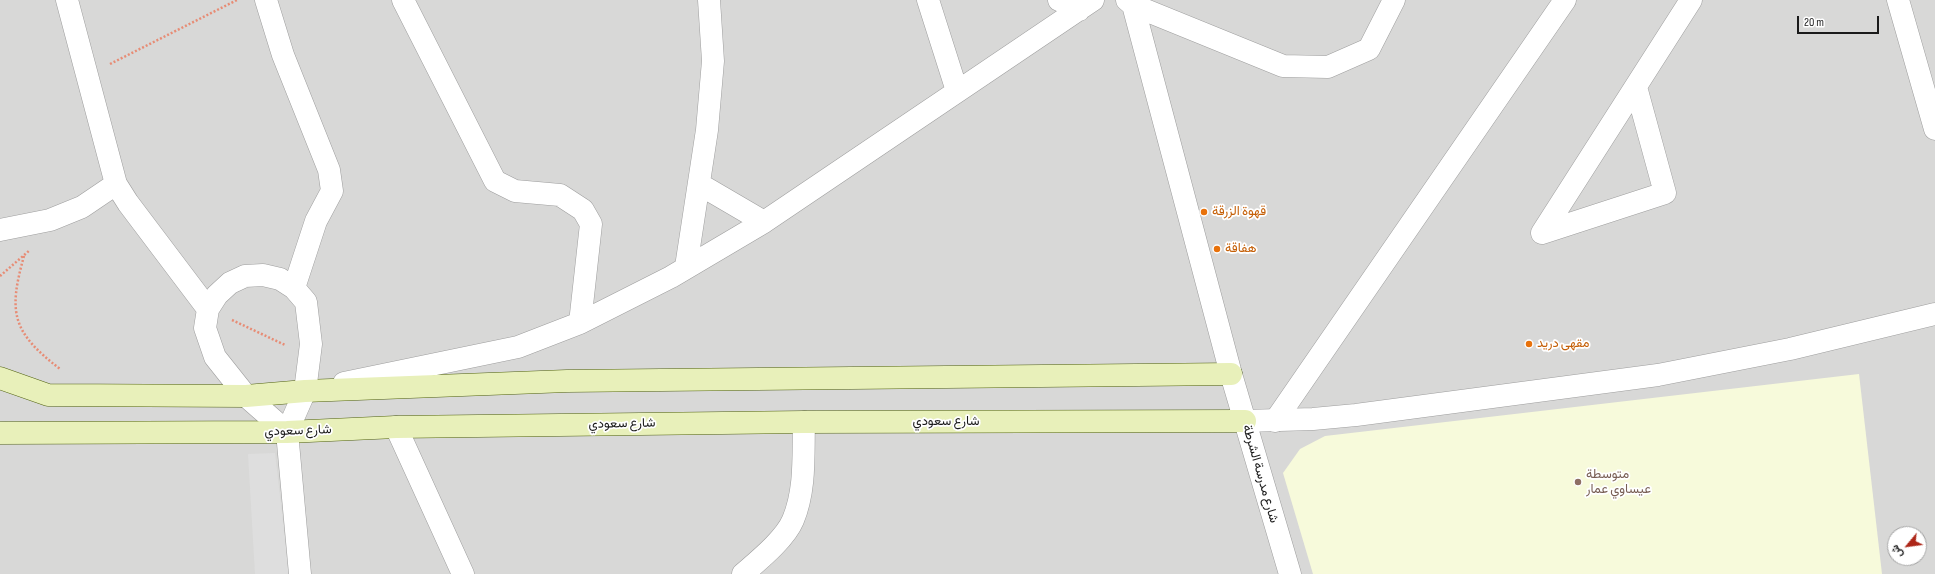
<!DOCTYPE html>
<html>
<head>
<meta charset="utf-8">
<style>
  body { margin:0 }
  #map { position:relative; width:1935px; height:574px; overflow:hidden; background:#ebe8e1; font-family:"Sofia Sans Condensed",Vazirmatn,sans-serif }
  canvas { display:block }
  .north { position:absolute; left:1887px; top:526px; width:40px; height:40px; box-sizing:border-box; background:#fff; border:1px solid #a3a3a3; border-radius:50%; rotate:241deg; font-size:11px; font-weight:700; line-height:16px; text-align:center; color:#1a1a1a }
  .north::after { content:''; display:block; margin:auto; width:14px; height:18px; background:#ad2618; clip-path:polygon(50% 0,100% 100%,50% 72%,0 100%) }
  .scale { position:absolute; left:1797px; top:16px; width:82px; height:18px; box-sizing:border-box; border:2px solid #1a1a1a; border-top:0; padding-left:5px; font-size:12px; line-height:14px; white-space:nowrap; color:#1a1a1a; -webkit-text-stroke:3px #fff; paint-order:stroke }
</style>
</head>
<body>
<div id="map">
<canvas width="1935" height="574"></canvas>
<div class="north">ش</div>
<div class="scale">20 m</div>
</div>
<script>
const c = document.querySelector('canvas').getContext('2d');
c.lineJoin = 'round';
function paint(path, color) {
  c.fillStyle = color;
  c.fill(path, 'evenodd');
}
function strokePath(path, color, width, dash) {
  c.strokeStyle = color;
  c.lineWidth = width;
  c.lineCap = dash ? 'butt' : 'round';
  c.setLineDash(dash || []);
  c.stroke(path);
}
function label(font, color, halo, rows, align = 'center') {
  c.font = font + ' "Sofia Sans Condensed",Vazirmatn,sans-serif';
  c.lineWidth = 3.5;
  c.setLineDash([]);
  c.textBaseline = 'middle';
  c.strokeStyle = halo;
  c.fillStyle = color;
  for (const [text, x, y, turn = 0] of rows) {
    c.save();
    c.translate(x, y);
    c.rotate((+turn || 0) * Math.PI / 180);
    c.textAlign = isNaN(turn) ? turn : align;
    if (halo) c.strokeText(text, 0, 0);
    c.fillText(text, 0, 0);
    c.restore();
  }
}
const residential = new Path2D(`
  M 0,0 L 1935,0 L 1935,574 L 0,574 ZM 1895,534 L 1919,534 L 1919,558 L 1895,558 Z`);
const education = new Path2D(`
  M 1859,374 L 1882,574 L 1313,574 L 1283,473 L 1300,449 L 1325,436 Z`);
const parking = new Path2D(`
  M 275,453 L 289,574 L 255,574 L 248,454 Z`);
const path = new Path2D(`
  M 110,64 L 237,0
  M 24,256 C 8,313 12,332 60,369
  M 0,276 L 30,250
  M 232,320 L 285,345`);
const minor = new Path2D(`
  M 67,0 L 116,184 L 128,203 L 208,309
  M 266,0 L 283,55 L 329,170 L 332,191 L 316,221 L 294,288
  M 403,0 L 495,181 L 515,191 L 560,195 L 583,210 L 591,224 L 580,323
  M 928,0 L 957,91
  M 1059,0 L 1079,10
  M 1127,0 L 1133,5 L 1231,374 L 1290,574
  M 1898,0 L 1935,129
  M 1133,5 L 1283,66 L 1328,67 L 1369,49 L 1394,0
  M 1636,87 L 1665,193 L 1542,233 L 1691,0
  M 699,184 L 764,222
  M 0,230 L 50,220 L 82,207 L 116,184
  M 686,267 L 707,130 L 713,61 L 709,0
  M 344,383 L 518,347 L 580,323 L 671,277 L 764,222 L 1093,0
  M 1275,421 L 1565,0
  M 396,427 L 463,574
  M 287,432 L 246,396 L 215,357 L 205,328 L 208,309 L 217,295 L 230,283 L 245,276 L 263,275 L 280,279 L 294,288 L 306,302 L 311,344 L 305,391 L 287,432 L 300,574
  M 743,574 C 759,560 785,539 793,520 C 806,489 803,454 804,422`);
const tertiary = new Path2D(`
  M 1245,421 L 1313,419 L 1356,415 L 1658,375 L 1790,349 L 1935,314`);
const secondary = new Path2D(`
  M 0,378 L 48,395 L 246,396 L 305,391 L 567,381 L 1231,374
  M 0,433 L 287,432 L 396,427 L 804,422 L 1245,421`);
const markers = [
  [1204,212,4,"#e8710a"],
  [1217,249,4,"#e8710a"],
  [1529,344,4,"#e8710a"],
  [1578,482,4,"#8d6e63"]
];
const foodNames = [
  ["قهوة الزرقة",1212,212],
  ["هفاقة",1225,249],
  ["مقهى دريد",1537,344]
];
const streetNames = [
  ["شارع سعودي",946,422],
  ["شارع سعودي",622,424,-1],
  ["شارع سعودي",298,431,-2],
  ["شارع مدرسة الشرطة",1260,474,74]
];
const educationNames = [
  ["متوسطة",1586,475],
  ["عيساوي عمار",1586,490]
];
paint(residential, '#d8d8d7');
paint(education, '#f7fadb');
paint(parking, '#dedede');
strokePath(minor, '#9e9e9e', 23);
strokePath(tertiary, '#9e9e9e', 23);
strokePath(secondary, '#516211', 23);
strokePath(path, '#e78c75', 2.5, [2, 2]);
strokePath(minor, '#fff', 22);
strokePath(tertiary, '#fff', 22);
strokePath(secondary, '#e8f0ba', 22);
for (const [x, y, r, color] of markers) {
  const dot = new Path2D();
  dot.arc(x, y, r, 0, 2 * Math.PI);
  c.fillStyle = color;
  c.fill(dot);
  strokePath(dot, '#fff', 1.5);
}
label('13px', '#c56008', '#fff', foodNames, 'left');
label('13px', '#1a1a1a', '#fff', streetNames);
label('13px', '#785e54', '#fff', educationNames, 'left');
</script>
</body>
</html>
